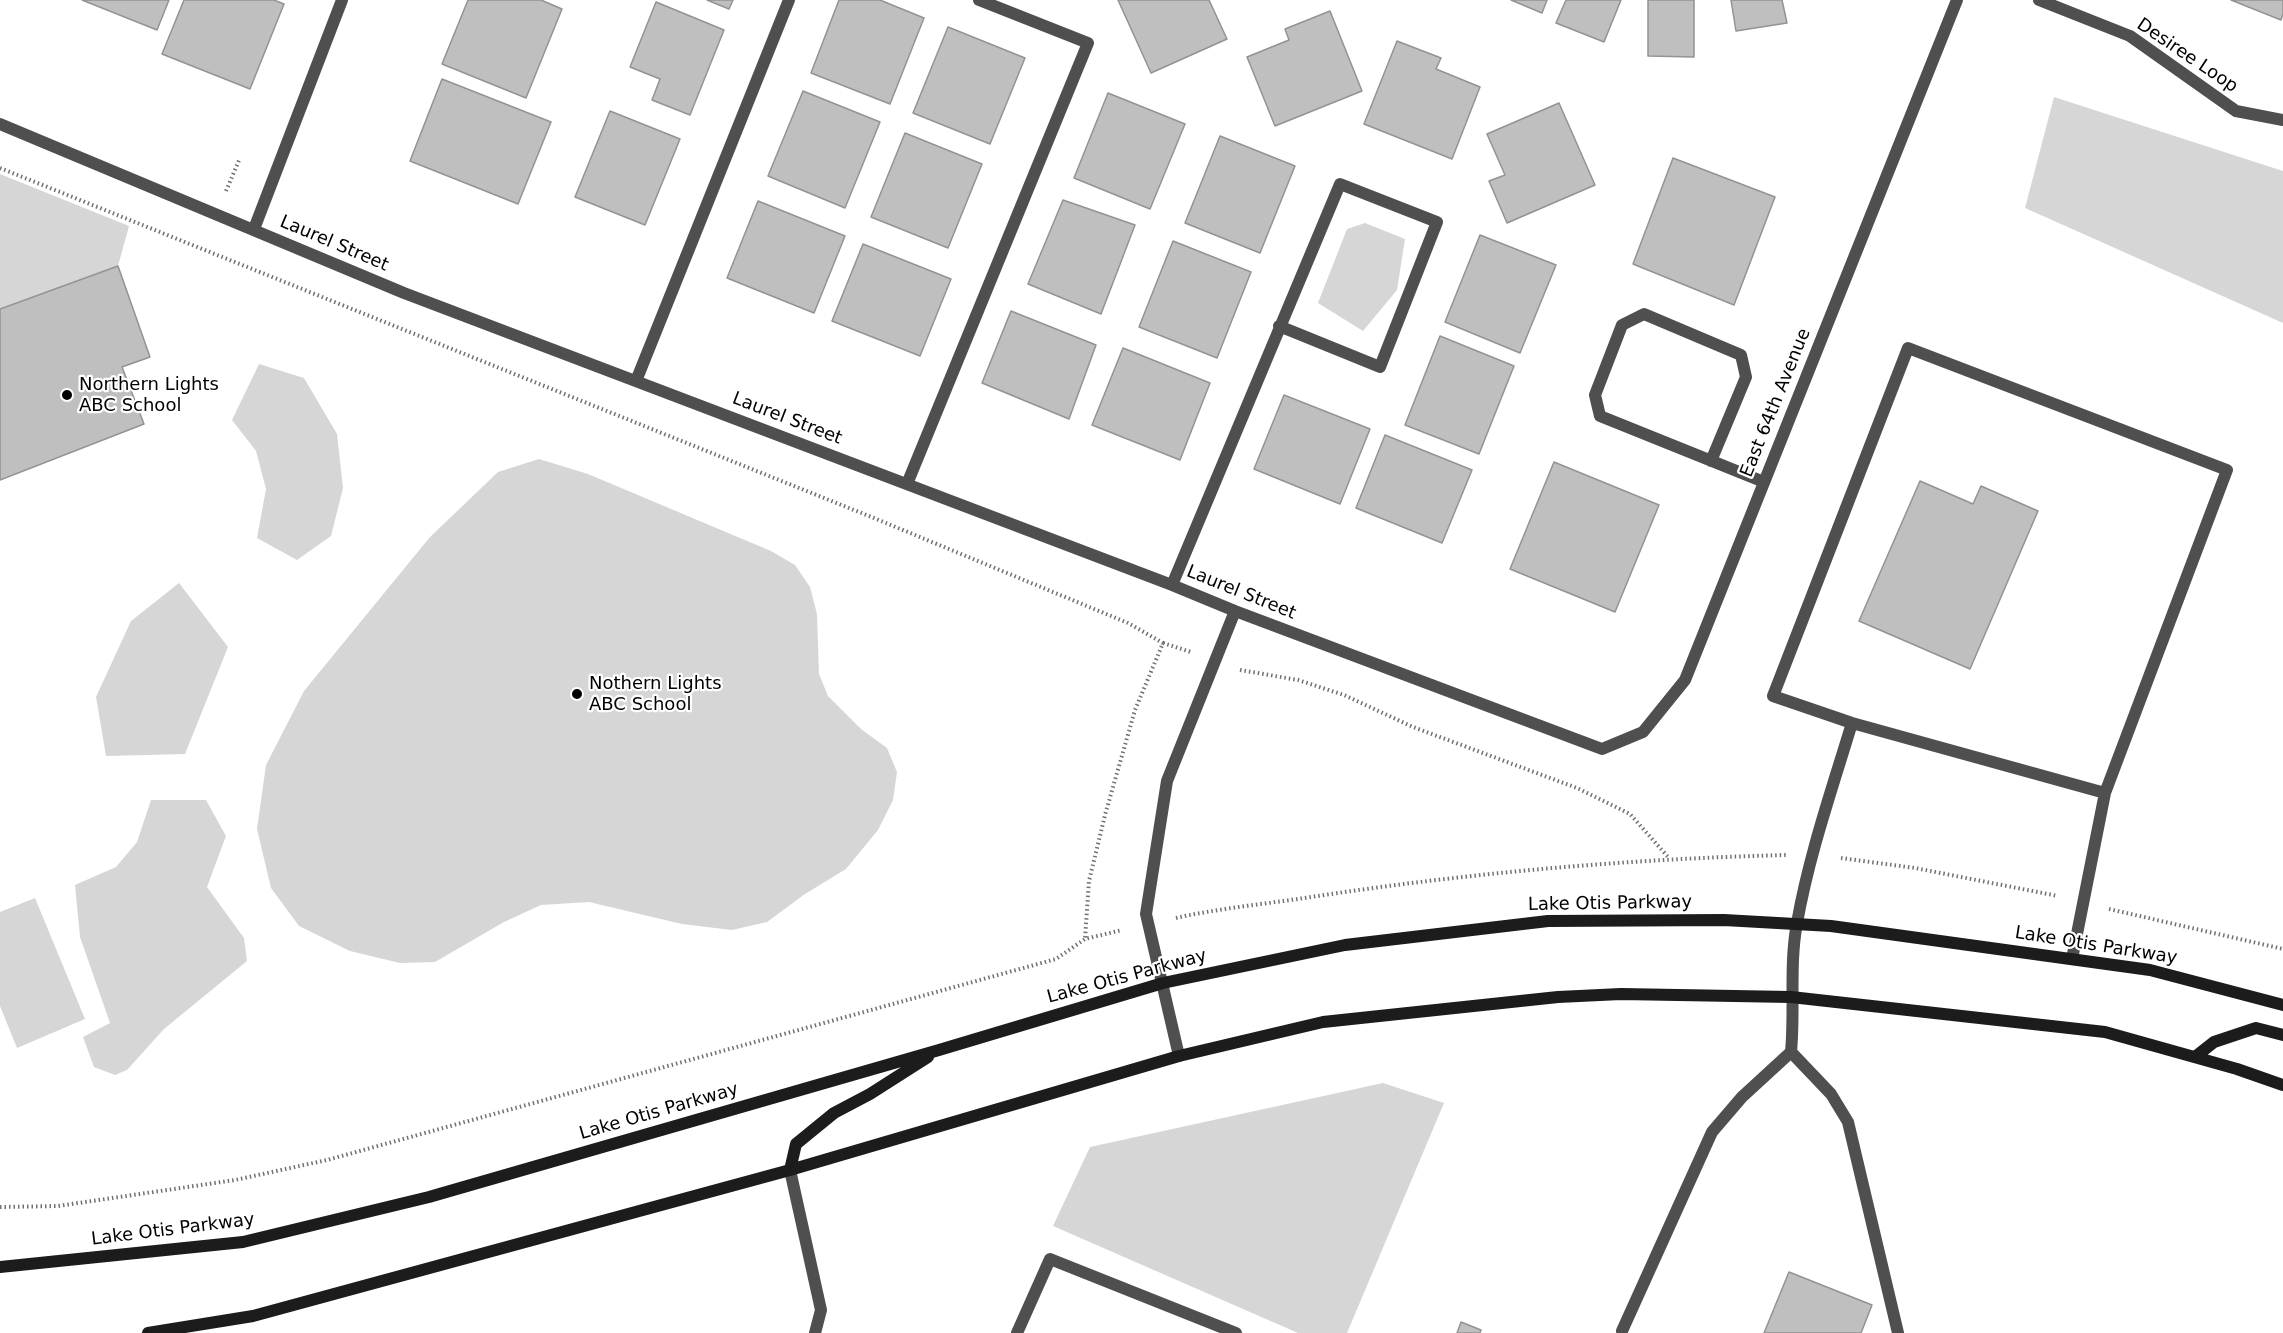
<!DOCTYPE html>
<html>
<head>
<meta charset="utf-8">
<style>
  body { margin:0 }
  canvas { display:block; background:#fff }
</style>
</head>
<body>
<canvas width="2283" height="1333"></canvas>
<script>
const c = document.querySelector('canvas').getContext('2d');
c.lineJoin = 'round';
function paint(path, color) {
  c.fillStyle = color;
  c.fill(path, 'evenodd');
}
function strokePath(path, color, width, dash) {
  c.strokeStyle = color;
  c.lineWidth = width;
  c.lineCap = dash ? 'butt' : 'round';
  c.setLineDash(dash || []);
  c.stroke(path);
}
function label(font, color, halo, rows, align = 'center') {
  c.font = font + ' "DejaVu Sans",sans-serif';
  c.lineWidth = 4.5;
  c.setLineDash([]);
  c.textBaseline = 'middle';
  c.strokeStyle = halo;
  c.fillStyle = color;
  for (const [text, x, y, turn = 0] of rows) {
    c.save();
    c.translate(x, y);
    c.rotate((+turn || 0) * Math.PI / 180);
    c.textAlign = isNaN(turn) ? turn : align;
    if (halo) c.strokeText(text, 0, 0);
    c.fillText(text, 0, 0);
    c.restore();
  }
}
const green = new Path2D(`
  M 2054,97 L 2283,171 L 2283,323 L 2025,208 Z
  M 0,174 L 129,226 L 118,266 L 0,309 Z
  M 1365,223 L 1405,239 L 1397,290 L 1363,331 L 1318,303 L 1347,229 Z
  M 259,364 L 304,378 L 337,434 L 343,488 L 331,536 L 297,560 L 257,538 L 266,489 L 256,451 L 232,420 Z
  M 539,459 L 588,474 L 771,551 L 795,565 L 810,587 L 817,614 L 819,674 L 828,696 L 861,729 L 887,748 L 897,772 L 893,800 L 878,830 L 846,869 L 805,894 L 767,922 L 732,930 L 682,924 L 589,902 L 541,905 L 504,922 L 435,962 L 400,963 L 350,951 L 299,926 L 271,888 L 257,829 L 266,765 L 304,691 L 430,537 L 498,472 Z
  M 179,583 L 228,647 L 185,754 L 106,756 L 96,697 L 131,621 Z
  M 151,800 L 206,800 L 226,836 L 207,887 L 244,938 L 247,961 L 164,1029 L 127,1070 L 115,1075 L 94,1067 L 83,1037 L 110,1023 L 80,937 L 75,885 L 116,867 L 137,842 Z
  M 35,898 L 85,1019 L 17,1048 L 0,1006 L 0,912 Z
  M 1383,1083 L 1444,1103 L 1347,1333 L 1298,1333 L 1053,1226 L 1090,1147 Z`);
const building = new Path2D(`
  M 82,0 L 169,0 L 157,30 Z
  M 184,0 L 274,0 L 284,4 L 250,89 L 162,54 Z
  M 468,0 L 541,0 L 562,9 L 526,98 L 442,64 Z
  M 707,0 L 733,0 L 729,9 Z
  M 839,0 L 880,0 L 924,18 L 890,104 L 811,73 Z
  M 1118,0 L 1209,0 L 1227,39 L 1151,73 Z
  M 1511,0 L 1547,0 L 1542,13 Z
  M 1566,0 L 1621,0 L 1604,42 L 1556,23 Z
  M 1648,0 L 1694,0 L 1694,57 L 1648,56 Z
  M 1731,0 L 1782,0 L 1787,23 L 1736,31 Z
  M 2231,0 L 2283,0 L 2283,14 L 2281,20 Z
  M 656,2 L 724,30 L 690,115 L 652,100 L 660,79 L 630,67 Z
  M 1330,11 L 1362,91 L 1275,126 L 1247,57 L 1289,40 L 1285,29 Z
  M 948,27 L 1025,58 L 990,144 L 913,113 Z
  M 1397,41 L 1441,58 L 1436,69 L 1480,87 L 1452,159 L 1364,124 Z
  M 442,79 L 551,122 L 518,204 L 410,161 Z
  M 803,91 L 880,122 L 845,208 L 768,176 Z
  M 1108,93 L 1185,124 L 1150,209 L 1074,178 Z
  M 1559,103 L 1595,185 L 1507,223 L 1489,181 L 1505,175 L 1487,134 Z
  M 610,111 L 680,139 L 645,225 L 575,197 Z
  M 905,133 L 982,164 L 948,248 L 871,217 Z
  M 1220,136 L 1295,166 L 1260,253 L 1185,223 Z
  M 1673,158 L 1775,197 L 1734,305 L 1633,264 Z
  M 1063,200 L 1135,225 L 1101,314 L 1028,284 Z
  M 758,201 L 845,236 L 814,313 L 727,278 Z
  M 1480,235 L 1556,265 L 1520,353 L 1445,322 Z
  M 1173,241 L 1251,272 L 1217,358 L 1139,327 Z
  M 863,244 L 951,279 L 920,356 L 832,321 Z
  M 118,266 L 150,357 L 122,367 L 144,424 L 0,480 L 0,309 Z
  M 1011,311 L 1096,345 L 1069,419 L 982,383 Z
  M 1440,336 L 1514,366 L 1479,454 L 1405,425 Z
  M 1123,348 L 1210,383 L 1180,460 L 1092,425 Z
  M 1284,395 L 1370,429 L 1340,504 L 1254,469 Z
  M 1385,435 L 1472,470 L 1442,543 L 1356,508 Z
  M 1554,462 L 1659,505 L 1615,612 L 1510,569 Z
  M 1920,481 L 1973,504 L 1981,486 L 2038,511 L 1970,669 L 1859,621 Z
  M 1789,1272 L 1872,1305 L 1861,1333 L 1764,1333 Z
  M 1461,1322 L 1481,1330 L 1480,1333 L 1457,1333 Z`);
const path = new Path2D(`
  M 0,168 L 869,516 L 1128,623 L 1163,643 L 1135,710 L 1105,815 L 1089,881 L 1085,939
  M 226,191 L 240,158
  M 1163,643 L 1191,652
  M 1240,670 L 1298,680 L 1344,695 L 1413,727 L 1577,788 L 1630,814 L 1669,858
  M 1841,858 L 1915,868 L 2058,896
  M 2109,909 L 2283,949
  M 1176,918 C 1220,908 1266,904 1311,897 C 1468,873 1626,859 1786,855
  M 0,1207 L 58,1206 L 235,1180 L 327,1160 L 1056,959 L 1085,939 L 1122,930`);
const service = new Path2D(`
  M 1711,461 L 1746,377 L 1741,355 L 1644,314 L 1622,325 L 1595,395 L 1600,416 L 1764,482
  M 1852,723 L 1773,696 L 1908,348 L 2227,470 L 2105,793
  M 1791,1052 L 1831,1094 L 1848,1122 L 1898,1333
  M 1622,1331 L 1712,1132 L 1742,1097 L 1791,1052 C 1795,1009 1789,965 1797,923 C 1809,855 1832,789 1852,723 L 2105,793 L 2072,959
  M 1017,1333 L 1050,1259 L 1236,1333`);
const minor = new Path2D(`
  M 2039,0 L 2130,36 L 2236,111 L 2283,120
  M 0,124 L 404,293 L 1172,585 L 1235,611 L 1602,749 L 1643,732 L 1685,680 L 1957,0
  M 254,229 L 342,0
  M 636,381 L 789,0
  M 907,484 L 1088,43 L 979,0
  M 1172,585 L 1340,184 L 1437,222 L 1380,367 L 1279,326
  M 1179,1056 L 1146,914 L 1167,781 L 1235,611
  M 790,1170 L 821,1310 L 815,1333`);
const secondary = new Path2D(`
  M 2195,1057 L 2214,1042 L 2256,1028 L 2283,1035
  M 790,1170 L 796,1144 L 834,1113 L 870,1094 L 928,1057
  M 0,1267 L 243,1242 L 429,1197 L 939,1050 L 1163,983 L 1345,945 L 1548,921 L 1724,920 L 1831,926 L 2150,970 L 2283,1005
  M 148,1333 L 253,1316 L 790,1170 L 1179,1056 L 1323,1022 L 1558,997 L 1621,994 L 1791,997 L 2105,1032 L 2237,1069 L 2283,1085`);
const markers = [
  [67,395,6,"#000"],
  [577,694,6,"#000"]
];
const streetNames = [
  ["Desiree Loop",2187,56,34],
  ["Laurel Street",334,244,23],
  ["East 64th Avenue",1776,403,-68],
  ["Laurel Street",787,419,21],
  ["Laurel Street",1241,593,22],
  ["Lake Otis Parkway",1610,904,-1],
  ["Lake Otis Parkway",2096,946,9],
  ["Lake Otis Parkway",1127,977,-15],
  ["Lake Otis Parkway",659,1112,-16],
  ["Lake Otis Parkway",173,1230,-7]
];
const poiNames = [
  ["Northern Lights",79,385],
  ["ABC School",79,406],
  ["Nothern Lights",589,684],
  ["ABC School",589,705]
];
paint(green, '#d6d6d6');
paint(building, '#bfbfbf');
strokePath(building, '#939393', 1.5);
strokePath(path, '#717171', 4, [1.5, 3]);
strokePath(service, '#4f4f4f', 12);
strokePath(minor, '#4f4f4f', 12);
strokePath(secondary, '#1c1c1c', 12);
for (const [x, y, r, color] of markers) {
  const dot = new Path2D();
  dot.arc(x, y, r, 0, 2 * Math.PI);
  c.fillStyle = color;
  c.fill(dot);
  strokePath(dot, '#fff', 2);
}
label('18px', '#000', '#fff', streetNames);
label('18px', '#000', '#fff', poiNames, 'left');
</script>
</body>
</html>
